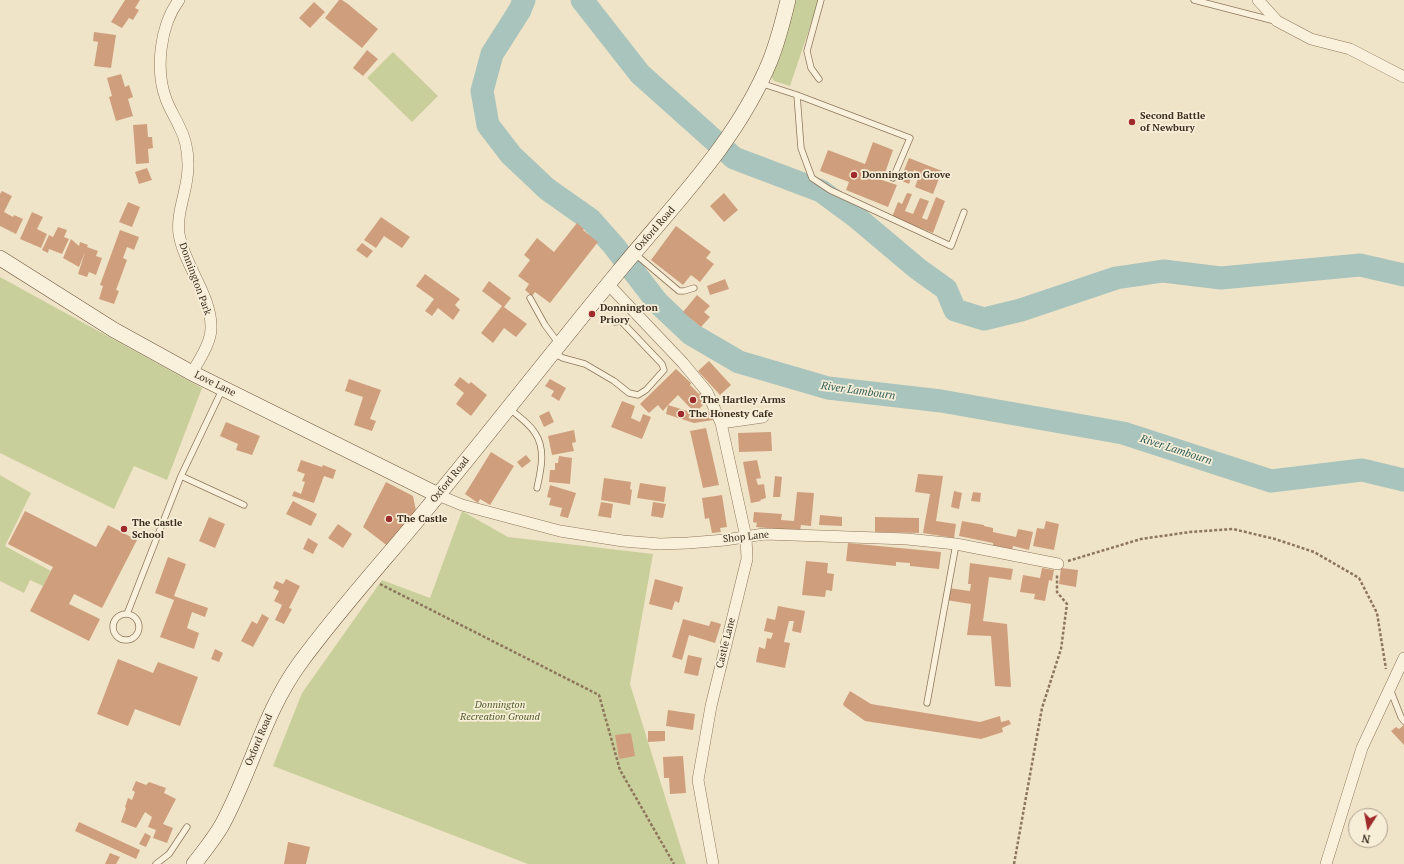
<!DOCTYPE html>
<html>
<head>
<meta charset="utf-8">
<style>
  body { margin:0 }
  #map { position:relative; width:1404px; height:864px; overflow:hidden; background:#f0e4c8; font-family:"PT Serif",serif }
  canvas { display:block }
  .north { position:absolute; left:1348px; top:808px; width:40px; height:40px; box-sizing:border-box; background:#f7eed8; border:1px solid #ada18e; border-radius:50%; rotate:191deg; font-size:11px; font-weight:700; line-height:16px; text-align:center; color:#3d2e20 }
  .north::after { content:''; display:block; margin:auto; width:14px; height:18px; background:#9e2a2b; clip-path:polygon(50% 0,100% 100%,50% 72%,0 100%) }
</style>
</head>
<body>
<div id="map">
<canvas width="1404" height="864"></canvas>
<div class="north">N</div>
</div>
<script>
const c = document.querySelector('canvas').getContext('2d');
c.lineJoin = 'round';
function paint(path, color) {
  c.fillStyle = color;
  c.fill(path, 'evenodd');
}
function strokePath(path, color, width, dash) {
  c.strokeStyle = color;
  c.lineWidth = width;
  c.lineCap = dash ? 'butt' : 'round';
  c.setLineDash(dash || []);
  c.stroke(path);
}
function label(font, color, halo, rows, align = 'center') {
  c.font = font + ' "PT Serif",serif';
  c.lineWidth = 3.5;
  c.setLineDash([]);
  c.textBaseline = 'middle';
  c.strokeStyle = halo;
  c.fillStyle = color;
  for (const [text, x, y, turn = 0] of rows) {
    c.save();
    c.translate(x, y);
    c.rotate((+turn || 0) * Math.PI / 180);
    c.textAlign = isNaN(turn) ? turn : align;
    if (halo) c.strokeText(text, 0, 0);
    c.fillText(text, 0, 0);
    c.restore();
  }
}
const green = new Path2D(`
  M 796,0 L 819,0 L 790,86 L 774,81 L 772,78 L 771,74 L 777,61 Z
  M 393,52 L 438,96 L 412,122 L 367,78 Z
  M 0,277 L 202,388 L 167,480 L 134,466 L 114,509 L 0,453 Z
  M 0,475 L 31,493 L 5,546 L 51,571 L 43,586 L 30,580 L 24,593 L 0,581 Z
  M 462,511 L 508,537 L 653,554 L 630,684 L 686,864 L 528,864 L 273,766 L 302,693 L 382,580 L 430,598 Z`);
const river = new Path2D(`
  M 524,0 L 520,10 L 492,54 L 482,91 L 488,125 L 511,155 L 547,189 L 591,220 L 614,246 L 658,303 L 691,334 L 739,362 L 828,388 L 941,401 L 1123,433 L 1271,481 L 1362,470 L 1404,480
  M 582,0 L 640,74 L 734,158 L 821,191 L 855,216 L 918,269 L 946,289 L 955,310 L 984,319 L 1021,310 L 1116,278 L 1163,271 L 1221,278 L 1360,265 L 1404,275`);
const building = new Path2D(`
  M 125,0 L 140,0 L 135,8 L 139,10 L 133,20 L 129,18 L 122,28 L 111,22 Z
  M 339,0 L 342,0 L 348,4 L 378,29 L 362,48 L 325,18 Z
  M 314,2 L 325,12 L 310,28 L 299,18 Z
  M 94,32 L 116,35 L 111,68 L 94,66 L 98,42 L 93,41 Z
  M 367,50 L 378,59 L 363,76 L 353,68 Z
  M 121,74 L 125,87 L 129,85 L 133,97 L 128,99 L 133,116 L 116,121 L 109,97 L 112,96 L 107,78 Z
  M 147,124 L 148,137 L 152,137 L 153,148 L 148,149 L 149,163 L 136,164 L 133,125 Z
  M 873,142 L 893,150 L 885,173 L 879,171 L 876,178 L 897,185 L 888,207 L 846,190 L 849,182 L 820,171 L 828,150 L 865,164 Z
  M 909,158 L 942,171 L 933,194 L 915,187 L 920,173 L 914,170 L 909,184 L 900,180 Z
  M 147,168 L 152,180 L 139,184 L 135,172 Z
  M 2,191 L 12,196 L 4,212 L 13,217 L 14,215 L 23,219 L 16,234 L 0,226 L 0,194 Z
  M 724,193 L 738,210 L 724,222 L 710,206 Z
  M 907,193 L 912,194 L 905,211 L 913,214 L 920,198 L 929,201 L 922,218 L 927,220 L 936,197 L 945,201 L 933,233 L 892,217 L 898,202 L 902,204 Z
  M 128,202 L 140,207 L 132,227 L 119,222 Z
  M 32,212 L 43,217 L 37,229 L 47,234 L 41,248 L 20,239 Z
  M 381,217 L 410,237 L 402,248 L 384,236 L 376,248 L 364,240 Z
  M 577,223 L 584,229 L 583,230 L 598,242 L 550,303 L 535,292 L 532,296 L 525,290 L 529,284 L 518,276 L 530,260 L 524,255 L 537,238 L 554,252 Z
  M 676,226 L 711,252 L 706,258 L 714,264 L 700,282 L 691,275 L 683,285 L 651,260 Z
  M 58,227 L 67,230 L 64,237 L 69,239 L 62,254 L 49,249 L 48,253 L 42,250 L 49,235 L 53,237 Z
  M 120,230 L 139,237 L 134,250 L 127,247 L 123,258 L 127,260 L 116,290 L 119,291 L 114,304 L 99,299 L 103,286 L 100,285 Z
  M 71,239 L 79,246 L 80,242 L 88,245 L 87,247 L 98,251 L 96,256 L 102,258 L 96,275 L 89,272 L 87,277 L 78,274 L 85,252 L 79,267 L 63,258 Z
  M 362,243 L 373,251 L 367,258 L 356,250 Z
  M 425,274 L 460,299 L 455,305 L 460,310 L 453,320 L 438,308 L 432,316 L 425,311 L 434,299 L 416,286 Z
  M 725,279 L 729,289 L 710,295 L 707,286 Z
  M 489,281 L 511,298 L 504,307 L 527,324 L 516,337 L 504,328 L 493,343 L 481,333 L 502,306 L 482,291 Z
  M 697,295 L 710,306 L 704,312 L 710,317 L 701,327 L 683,312 Z
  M 709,361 L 731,385 L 720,395 L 698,371 Z
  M 676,369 L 691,383 L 690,385 L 699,394 L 701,392 L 704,396 L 702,398 L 706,402 L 695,413 L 678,395 L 668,405 L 697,414 L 711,411 L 713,420 L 694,423 L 666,414 L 668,405 L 663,411 L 658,405 L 649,413 L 640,404 Z
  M 460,377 L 469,384 L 471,382 L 487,395 L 471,416 L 456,404 L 464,393 L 454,385 Z
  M 349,379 L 381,390 L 370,419 L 376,421 L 372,431 L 354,425 L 363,397 L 345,391 Z
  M 550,379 L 566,388 L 559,401 L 551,396 L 554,391 L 545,386 Z
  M 622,401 L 635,406 L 631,418 L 640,422 L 643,414 L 651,417 L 642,439 L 611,427 Z
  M 549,411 L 554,422 L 544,427 L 539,416 Z
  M 226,422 L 260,436 L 252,455 L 236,450 L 238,444 L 220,436 Z
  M 706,428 L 719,485 L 703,488 L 690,431 Z
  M 574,430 L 576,442 L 572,443 L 574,451 L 552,455 L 548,436 Z
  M 771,432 L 772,451 L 739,452 L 738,433 Z
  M 491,452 L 514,466 L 490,505 L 480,499 L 478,503 L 465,494 Z
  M 526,455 L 531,461 L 522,468 L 517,462 Z
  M 559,456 L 572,458 L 570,484 L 549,482 L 550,470 L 555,470 L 555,463 L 558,463 Z
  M 301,460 L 322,467 L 323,465 L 336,470 L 333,479 L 324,476 L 314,503 L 292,496 L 294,491 L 301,494 L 305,482 L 302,481 L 305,474 L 297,471 Z
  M 757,460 L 761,478 L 756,479 L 758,485 L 764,484 L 766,498 L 760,500 L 761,501 L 751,503 L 743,462 Z
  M 918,474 L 943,476 L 936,521 L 956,524 L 954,538 L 923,533 L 930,494 L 915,492 Z
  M 775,476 L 782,477 L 780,497 L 773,497 Z
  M 604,478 L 631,482 L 630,489 L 632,490 L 630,505 L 601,500 Z
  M 386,482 L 413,496 L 416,511 L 389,547 L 363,527 Z
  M 640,483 L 666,487 L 664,502 L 637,498 Z
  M 550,485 L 576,493 L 568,518 L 560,516 L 562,508 L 549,505 L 551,498 L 547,497 Z
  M 954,491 L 962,493 L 959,509 L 951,507 Z
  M 797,492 L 814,493 L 811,526 L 801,525 L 800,531 L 756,527 L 757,523 L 753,522 L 754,512 L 782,514 L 781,520 L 794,521 Z
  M 973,492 L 981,493 L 980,502 L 971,501 Z
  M 722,495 L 727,527 L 720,528 L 721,532 L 712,533 L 709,518 L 705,519 L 702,498 Z
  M 293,501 L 317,514 L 311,526 L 286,514 Z
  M 601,502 L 613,504 L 611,518 L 598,516 Z
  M 653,502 L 666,504 L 663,518 L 651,516 Z
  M 25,511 L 96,547 L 108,525 L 137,540 L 102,608 L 74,594 L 69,604 L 100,619 L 89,641 L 30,611 L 53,567 L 8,544 Z
  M 820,515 L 842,517 L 842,526 L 819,525 Z
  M 209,517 L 225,524 L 215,548 L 199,541 Z
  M 875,517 L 919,518 L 919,533 L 875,532 Z
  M 962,521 L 984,525 L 984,526 L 993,528 L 993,532 L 1016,537 L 1018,529 L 1033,532 L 1029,550 L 1013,546 L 1012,551 L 993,547 L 993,543 L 959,536 Z
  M 1046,521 L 1059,524 L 1054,550 L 1033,546 L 1037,528 L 1044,529 Z
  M 338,524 L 352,534 L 343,548 L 328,538 Z
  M 308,538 L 318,544 L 313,554 L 303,549 Z
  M 848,543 L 941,552 L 939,569 L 910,566 L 910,563 L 896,562 L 896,566 L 846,561 Z
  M 168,557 L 186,564 L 174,596 L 208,608 L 205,617 L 192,612 L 187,628 L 199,633 L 194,649 L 160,637 L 174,600 L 155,593 Z
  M 806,561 L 828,563 L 827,573 L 834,574 L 832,591 L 826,590 L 825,597 L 802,595 Z
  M 970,563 L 1013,569 L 1011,580 L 989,577 L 983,621 L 1007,624 L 1011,687 L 995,686 L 991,636 L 967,635 L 971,604 L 946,600 L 948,588 L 970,591 L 971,584 L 968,584 Z
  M 1042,568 L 1054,570 L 1052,581 L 1049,580 L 1045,601 L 1034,599 L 1035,594 L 1020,592 L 1023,575 L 1040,578 Z
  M 1061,568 L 1078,570 L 1076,587 L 1059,584 Z
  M 286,579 L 300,586 L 289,608 L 292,609 L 284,624 L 275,620 L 282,605 L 274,601 L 279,591 L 273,588 L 276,581 L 283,584 Z
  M 655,579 L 683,587 L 679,603 L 675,601 L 672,610 L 649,604 Z
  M 778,606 L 805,611 L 801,633 L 792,631 L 794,621 L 789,621 L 784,642 L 790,643 L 785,668 L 756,662 L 759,647 L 765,649 L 767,638 L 771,639 L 773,633 L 764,631 L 767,618 L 775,620 Z
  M 262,614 L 269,618 L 253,647 L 241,641 L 252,621 L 257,624 Z
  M 683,619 L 709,626 L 711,621 L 721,624 L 715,643 L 689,635 L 682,660 L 672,657 Z
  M 215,649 L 223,653 L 219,662 L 211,659 Z
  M 688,655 L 702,658 L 698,676 L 684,673 Z
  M 118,659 L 153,673 L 158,662 L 198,677 L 180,726 L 135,709 L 128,726 L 97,714 Z
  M 850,691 L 871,704 L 980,722 L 1000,716 L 1001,722 L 1009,720 L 1011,724 L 1002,728 L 1003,732 L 981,739 L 865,721 L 844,706 L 843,704 Z
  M 668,710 L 695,714 L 693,730 L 666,726 Z
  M 1404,725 L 1404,745 L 1391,731 L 1396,727 L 1399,729 Z
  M 648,731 L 665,731 L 665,741 L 648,742 Z
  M 631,733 L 635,756 L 619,759 L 615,735 Z
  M 683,756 L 686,793 L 670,794 L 669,778 L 664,778 L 663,757 Z
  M 136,781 L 146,785 L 149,782 L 166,788 L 164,793 L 176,799 L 163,824 L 173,828 L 167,843 L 153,838 L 156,830 L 148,827 L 152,817 L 145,812 L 136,828 L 121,822 L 126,808 L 125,807 L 128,798 L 132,800 L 135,792 L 132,790 Z
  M 79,822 L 140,850 L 136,859 L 75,831 Z
  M 145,833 L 151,836 L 146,847 L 139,844 Z
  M 288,842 L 310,847 L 306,864 L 284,864 Z
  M 110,853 L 120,857 L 116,864 L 105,864 Z`);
const path = new Path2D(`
  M 1068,561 L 1141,539 L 1190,532 L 1233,529 L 1275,539 L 1314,552 L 1359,578 L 1377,613 L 1386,669
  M 380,584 L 599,695 L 620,770 L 674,864
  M 1014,864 L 1042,708 L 1061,649 L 1067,604 L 1057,592 L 1057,574`);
const lane = new Path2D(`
  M 1194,0 L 1275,21
  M 819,79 L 811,68 L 807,51 L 821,0
  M 760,83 L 797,95 L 910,138 L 893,178
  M 797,95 L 801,148 L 812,178 L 830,190 L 951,246 L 964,212
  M 634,253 L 679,291 L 684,291 L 694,288
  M 530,298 L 545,325 L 559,344
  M 553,353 L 563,358 L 585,364 L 614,381 L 629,393 L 638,395 L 646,390 L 664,370 L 662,364 L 621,321 L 615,322
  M 510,409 C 518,416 529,423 535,433 C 546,449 541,470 537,488
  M 181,476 L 244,505
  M 127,614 L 181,476 L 222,390
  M113 627a13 13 0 1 1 26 0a13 13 0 1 1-26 0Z
  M 1390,689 L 1401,717 L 1404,721
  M 927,703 L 956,544
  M 156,864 L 169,854 L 187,827`);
const street = new Path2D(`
  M 179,0 C 160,25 155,70 166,99 C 169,108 175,117 179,126 C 185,137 188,152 188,164 C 189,188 176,210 179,234 C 184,265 212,296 211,328 C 211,343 199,360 192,373
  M 1258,0 L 1277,21 L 1311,39 L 1350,49 L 1404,77
  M 608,284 L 683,363 L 707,392 L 721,423 L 746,537 L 747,559 L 711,706 L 698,780 L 713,864
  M 721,423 L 763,417
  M 438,495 L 462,505 L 560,531 L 623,541 L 660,544 L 688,543 L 725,540 L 764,534 L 907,539 L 956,544 L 1058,564
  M 1326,864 L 1362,748 L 1404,658`);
const secondary = new Path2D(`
  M 0,258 L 114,330 L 192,373 L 438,495
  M 194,864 C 204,851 214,839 222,825 C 251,772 264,712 300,663 C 343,604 393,551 438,495 C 499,421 558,345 619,271 C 673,205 737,142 770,61 C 778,41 783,21 788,0`);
const markers = [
  [1132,122,4,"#9e2a2b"],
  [854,175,4,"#9e2a2b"],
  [592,314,4,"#9e2a2b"],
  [693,400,4,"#9e2a2b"],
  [681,414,4,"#9e2a2b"],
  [389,519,4,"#9e2a2b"],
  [124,529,4,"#9e2a2b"]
];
const poiNames = [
  ["Second Battle",1140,116],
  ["of Newbury",1140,128],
  ["Donnington Grove",862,175],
  ["Donnington",600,308],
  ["Priory",600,320],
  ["The Hartley Arms",701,400],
  ["The Honesty Cafe",689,414],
  ["The Castle",397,519],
  ["The Castle",132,523],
  ["School",132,535]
];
const streetNames = [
  ["Oxford Road",655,229,-49],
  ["Donnington Park",195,279,70],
  ["Love Lane",215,384,26],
  ["Oxford Road",450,480,-51],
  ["Shop Lane",746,537,-6],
  ["Castle Lane",726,643,-76],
  ["Oxford Road",259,740,-67]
];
const parkNames = [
  ["Donnington",500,705],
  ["Recreation Ground",500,717]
];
const waterNames = [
  ["River Lambourn",858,391,8],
  ["River Lambourn",1176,450,18]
];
paint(green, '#c9cf9b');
strokePath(river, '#a9c4bc', 23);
paint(building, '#cf9f7d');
strokePath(lane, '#8d765c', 7);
strokePath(street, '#8d765c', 12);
strokePath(secondary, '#6f573f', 16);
strokePath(path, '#8d765c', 2.5, [3, 2]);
strokePath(lane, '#faf1dc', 5.5);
strokePath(street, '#faf1dc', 11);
strokePath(secondary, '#faf1dc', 15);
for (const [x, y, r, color] of markers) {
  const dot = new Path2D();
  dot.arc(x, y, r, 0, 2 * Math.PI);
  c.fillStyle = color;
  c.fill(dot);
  strokePath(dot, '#f7eed8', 1.5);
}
label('bold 10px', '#3d2e20', '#f7eed8', poiNames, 'left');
label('10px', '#3d2e20', '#f7eed8', streetNames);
label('italic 10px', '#4d5a26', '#f7eed8', parkNames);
label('italic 11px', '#2f5d5a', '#f7eed8', waterNames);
</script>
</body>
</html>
